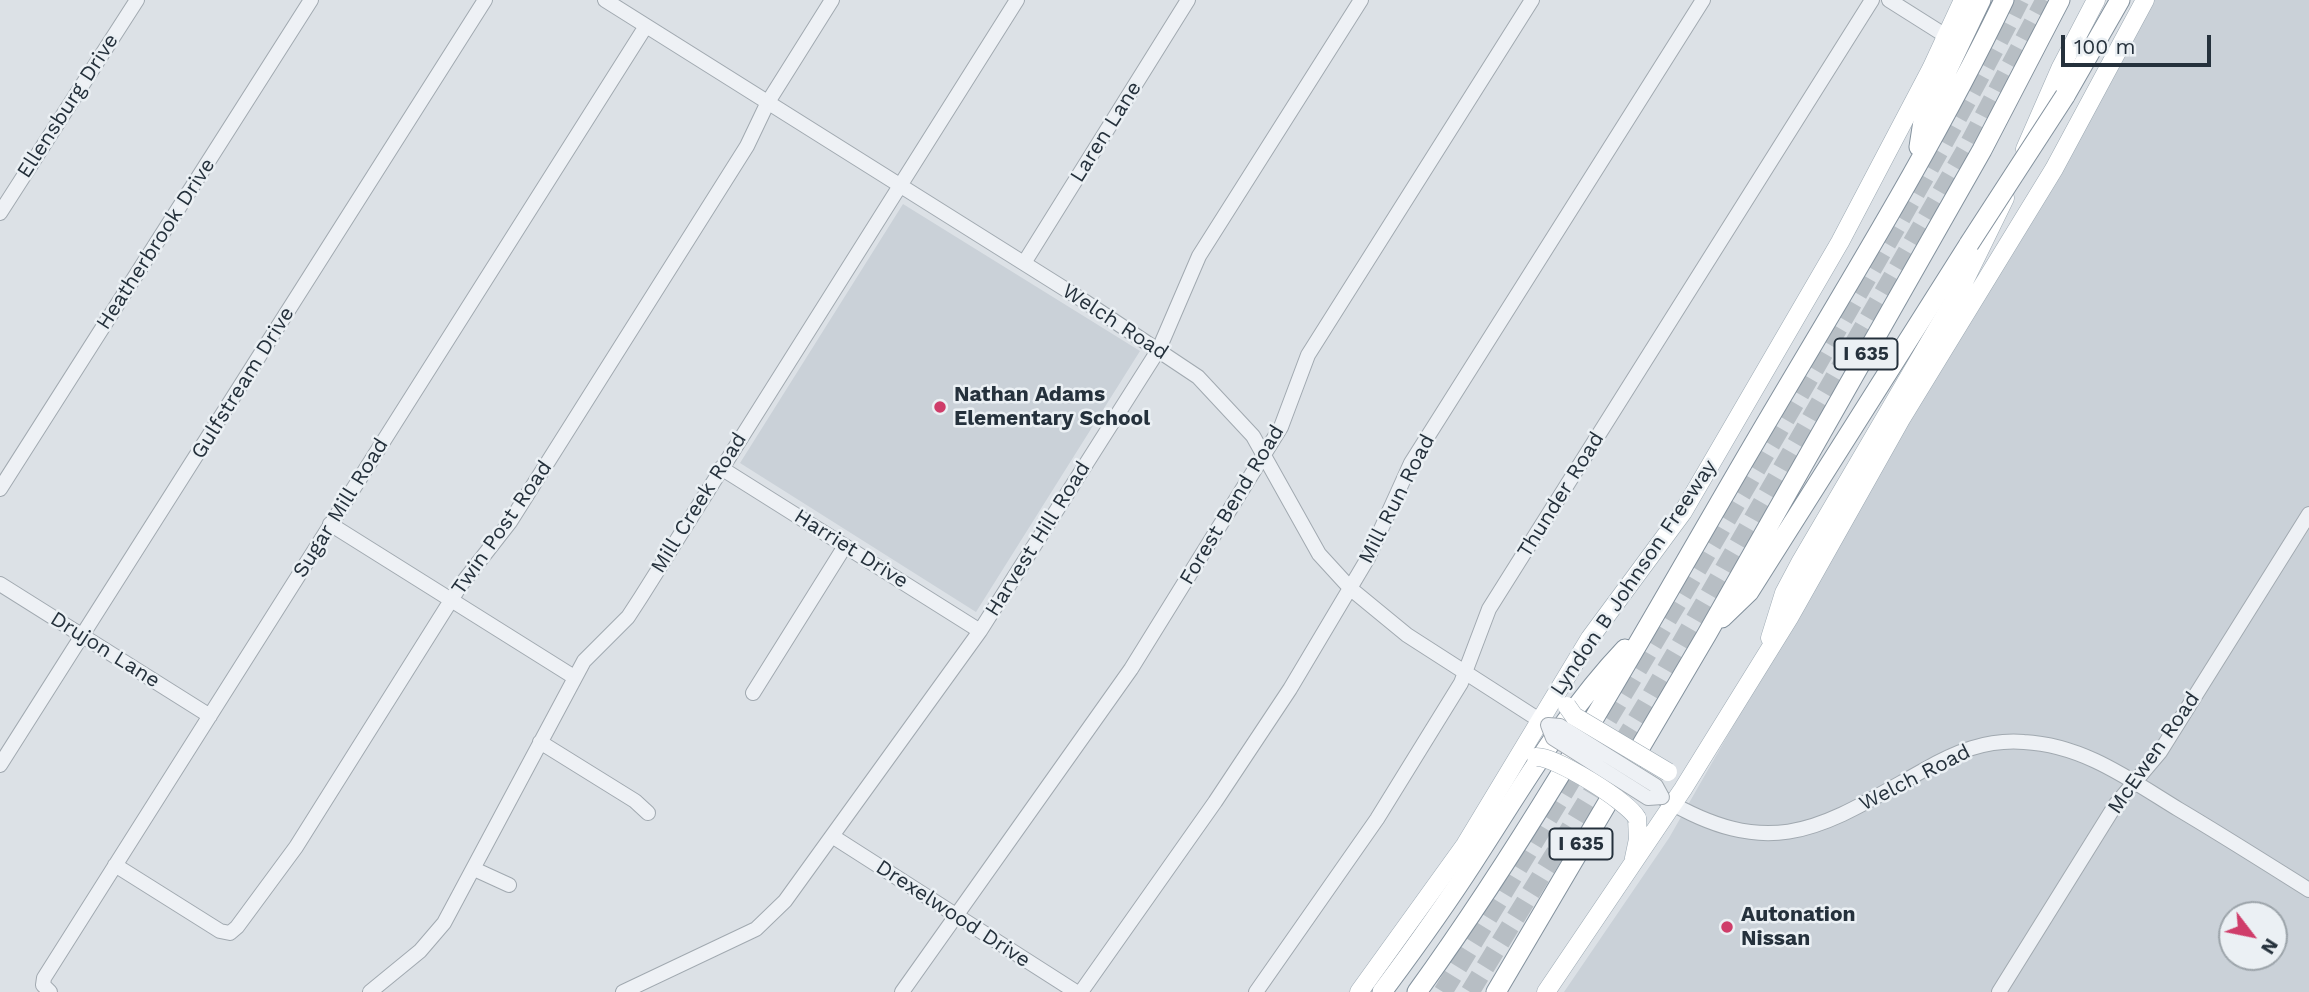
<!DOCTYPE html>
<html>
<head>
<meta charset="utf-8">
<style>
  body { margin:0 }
  #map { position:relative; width:2309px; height:992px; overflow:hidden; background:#dce1e6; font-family:"Work Sans",sans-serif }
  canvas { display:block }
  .north { position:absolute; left:2218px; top:901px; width:70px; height:70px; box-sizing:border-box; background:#ebf0f4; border:2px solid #9ca4aa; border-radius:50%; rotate:122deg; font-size:19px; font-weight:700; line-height:28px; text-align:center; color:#25313c }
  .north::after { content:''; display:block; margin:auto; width:24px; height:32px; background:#cf3d6a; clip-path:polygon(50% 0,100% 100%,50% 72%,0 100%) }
  .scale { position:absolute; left:2061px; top:35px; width:150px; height:32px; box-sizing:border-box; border:4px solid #25313c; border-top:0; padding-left:9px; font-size:21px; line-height:24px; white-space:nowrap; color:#25313c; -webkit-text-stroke:5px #ebf0f4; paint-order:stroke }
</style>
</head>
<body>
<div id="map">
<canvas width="2309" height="992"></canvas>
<div class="north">N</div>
<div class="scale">100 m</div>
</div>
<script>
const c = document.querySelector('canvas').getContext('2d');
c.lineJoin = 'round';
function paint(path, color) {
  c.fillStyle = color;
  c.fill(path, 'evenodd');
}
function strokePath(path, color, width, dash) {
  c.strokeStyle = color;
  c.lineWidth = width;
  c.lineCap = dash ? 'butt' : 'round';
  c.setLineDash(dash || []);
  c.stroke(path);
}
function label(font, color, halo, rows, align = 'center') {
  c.font = font + ' "Work Sans",sans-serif';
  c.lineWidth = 5;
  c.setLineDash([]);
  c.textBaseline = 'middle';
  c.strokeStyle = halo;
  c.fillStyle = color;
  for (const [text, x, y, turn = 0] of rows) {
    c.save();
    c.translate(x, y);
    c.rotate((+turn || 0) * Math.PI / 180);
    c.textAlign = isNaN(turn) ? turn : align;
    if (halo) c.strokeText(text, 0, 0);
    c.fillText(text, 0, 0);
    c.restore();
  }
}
const built = new Path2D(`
  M 2148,0 L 2309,0 L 2309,992 L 1564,992 L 1669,838 ZM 2232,915 L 2274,915 L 2274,957 L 2232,957 Z
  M 903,204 L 1140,351 L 976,612 L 740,463 Z`);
const highwayTunnel = new Path2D(`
  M 1443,992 C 1571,782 1698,571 1821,358 C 1889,240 1958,122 2020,0
  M 1470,992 L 1645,706 L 1969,144 L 2045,0`);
const minor = new Path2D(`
  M 605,0 L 1084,301 L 1198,377 L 1253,436 L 1319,554 L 1351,589 L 1407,635 L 1547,725
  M 1889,0 L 1946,36
  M 0,213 L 137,0
  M 1024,263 L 1188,0
  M 721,468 L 980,631
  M 0,489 L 311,0
  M 330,524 L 574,677
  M 0,584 L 210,716
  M 753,693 L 845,546
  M 540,742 L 635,801 L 648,813
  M 0,765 L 485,0
  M 1664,799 C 1775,864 1823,826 1924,770 C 1955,752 1987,739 2024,742 C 2083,745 2129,779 2178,809 C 2222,835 2266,863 2309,890
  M 832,836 L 1076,992
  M 115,865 L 220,931 L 230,933 L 237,927 L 296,847 L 460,586 L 510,522 L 747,146 L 768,102 L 832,0
  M 474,869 L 509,885
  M 50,992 L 43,985 L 44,978 L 646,26
  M 370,992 L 420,951 L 444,923 L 584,661 L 628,617 L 641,597 L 1017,0
  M 623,992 L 756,929 L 785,901 L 980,631 L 1159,349 L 1199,256 L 1361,0
  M 902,992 L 1131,669 L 1281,427 L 1308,355 L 1532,0
  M 1081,992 L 1215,802 L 1290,689 L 1368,558 L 1411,463 L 1703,0
  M 1256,992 L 1377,819 L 1461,683 L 1489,609 L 1872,0
  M 1999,992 L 2116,804 L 2160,752 L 2309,514`);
const major = new Path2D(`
  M 2025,149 L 2060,69 L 2096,0
  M 1770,638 L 1784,593 L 1801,561 L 1961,288 L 2005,198
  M 1634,858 L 1638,839 L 1637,818
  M 1359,992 L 1465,845 L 1590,638 L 1683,512 L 1840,242 L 1931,69 L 1963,0
  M 1546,992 L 1683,789 L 1789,618 L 1901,419 L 2054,169 L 2145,0`);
const highway = new Path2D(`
  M 2065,96 L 2120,0
  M 1919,147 L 1923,121 L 1981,0
  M 1722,618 L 1749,592 L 1969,244
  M 1382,992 C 1414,949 1445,906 1474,861 C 1521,789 1565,712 1625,649
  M 1417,992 C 1539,823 1640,639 1745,459 C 1833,308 1928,158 2004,0
  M 1496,992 L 1707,634 L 1982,150 L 2060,0`);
const minorBridge = new Path2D(`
  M 1548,725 L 1560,726 L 1656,786 L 1662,797 L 1648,798 L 1553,738 Z`);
const majorBridge = new Path2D(`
  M 1567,706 L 1574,716 L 1668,772
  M 1536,757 C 1555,756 1627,801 1637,818`);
const highwayBridge = new Path2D(`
  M 1969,244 L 2065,96`);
const markers = [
  [940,407,7,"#cf3d6a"],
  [1727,927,7,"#cf3d6a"]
];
const shields = [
  [1866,354,63],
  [1581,844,63]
];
const shieldNames = [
  ["I 635",1866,354],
  ["I 635",1581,844]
];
const streetNames = [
  ["Ellensburg Drive",68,106,-57],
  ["Laren Lane",1106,132,-58],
  ["Heatherbrook Drive",156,244,-57],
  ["Welch Road",1115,322,33],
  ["Gulfstream Drive",243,383,-58],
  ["Thunder Road",1561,495,-58],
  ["Mill Run Road",1397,499,-63],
  ["Mill Creek Road",699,503,-58],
  ["Forest Bend Road",1232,505,-59],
  ["Sugar Mill Road",341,508,-58],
  ["Twin Post Road",502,528,-55],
  ["Harvest Hill Road",1038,539,-58],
  ["Harriet Drive",851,549,32],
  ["Lyndon B Johnson Freeway",1634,578,-56],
  ["Drujon Lane",105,650,32],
  ["McEwen Road",2154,753,-55],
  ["Welch Road",1915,778,-27],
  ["Drexelwood Drive",953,914,33]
];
const poiNames = [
  ["Nathan Adams",954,395],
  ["Elementary School",954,419],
  ["Autonation",1741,915],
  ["Nissan",1741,939]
];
paint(built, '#cad1d8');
strokePath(highwayTunnel, '#b7bec4', 19, [19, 10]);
strokePath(minor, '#a1a9b0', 16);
strokePath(major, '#9ba8b2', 19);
strokePath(highway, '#83919d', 21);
strokePath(minor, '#eef1f5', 14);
strokePath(major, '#fff', 18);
strokePath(highway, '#fff', 19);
strokePath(minorBridge, '#a1a9b0', 16, []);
strokePath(majorBridge, '#9ba8b2', 19, []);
strokePath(highwayBridge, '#83919d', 21, []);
strokePath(minorBridge, '#eef1f5', 14);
strokePath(majorBridge, '#fff', 18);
strokePath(highwayBridge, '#fff', 19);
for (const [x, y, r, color] of markers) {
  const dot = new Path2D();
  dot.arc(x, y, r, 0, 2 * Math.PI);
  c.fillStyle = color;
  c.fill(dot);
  strokePath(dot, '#ebf0f4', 2.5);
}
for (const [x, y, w] of shields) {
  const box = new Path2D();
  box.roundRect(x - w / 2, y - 15.5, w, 31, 5);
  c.fillStyle = '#ebf0f4';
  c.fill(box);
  strokePath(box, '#25313c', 2);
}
label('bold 19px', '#25313c', null, shieldNames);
label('21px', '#25313c', '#ebf0f4', streetNames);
label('bold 21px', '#25313c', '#ebf0f4', poiNames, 'left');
</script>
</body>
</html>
